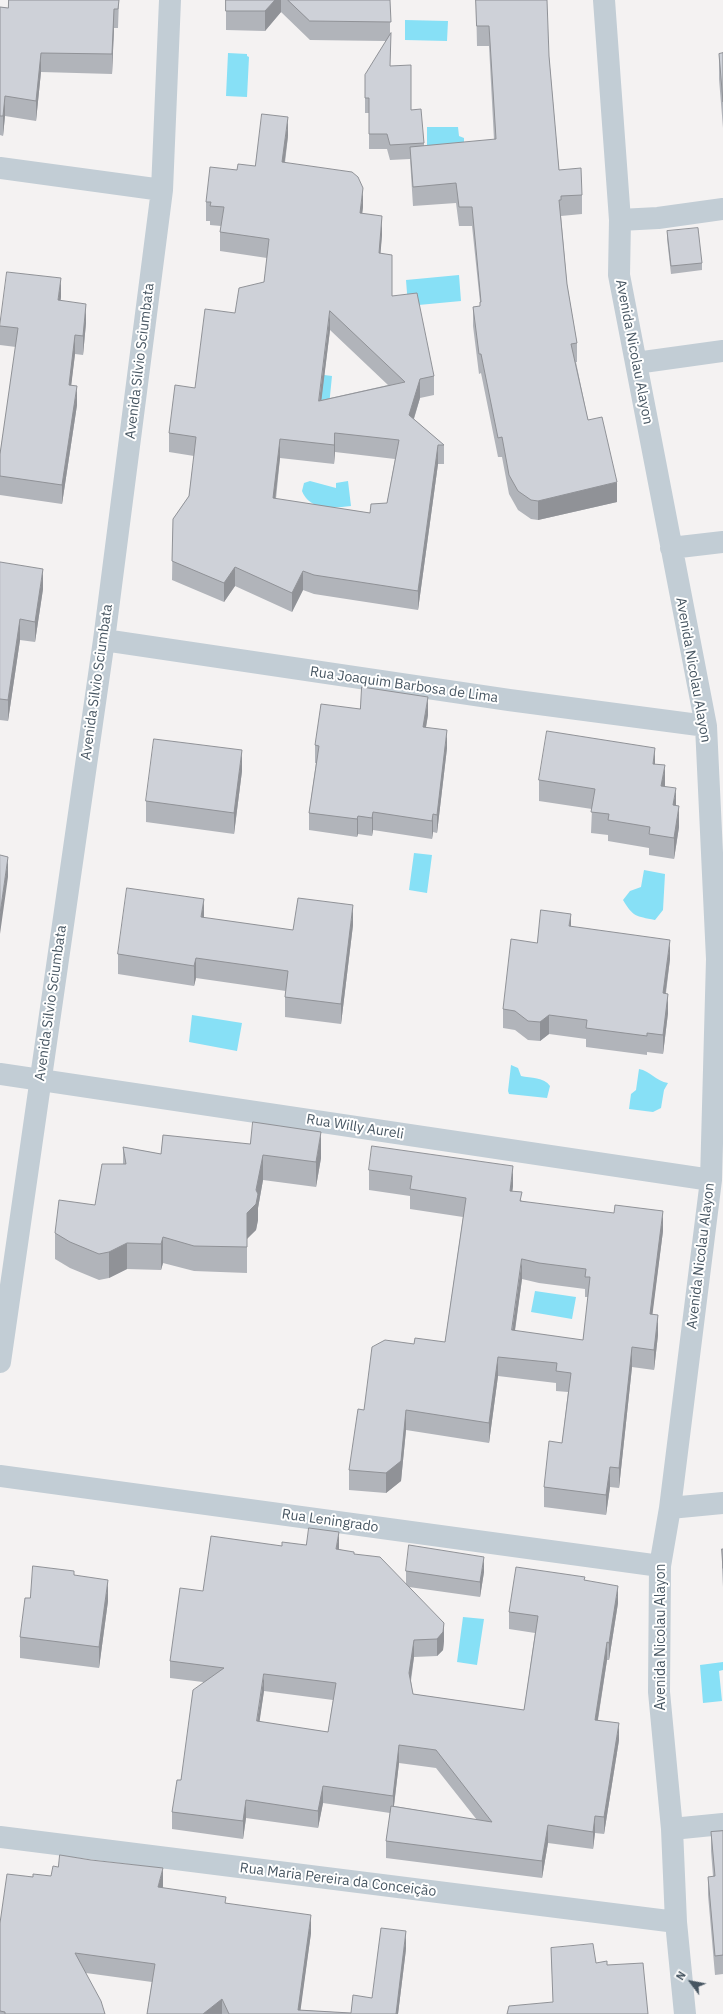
<!DOCTYPE html>
<html>
<head>
<meta charset="utf-8">
<style>
  body { margin:0 }
  #map { position:relative; width:723px; height:2014px; overflow:hidden; background:#f4f2f2; font-family:"IBM Plex Sans",sans-serif }
  canvas { display:block }
  .north { position:absolute; left:671px; top:1962px; width:40px; height:40px; -webkit-text-stroke:3px #fff; paint-order:stroke; rotate:302deg; font-size:11px; font-weight:700; line-height:16px; text-align:center; color:#475662 }
  .north::after { content:''; display:block; margin:auto; width:14px; height:18px; background:#475662; clip-path:polygon(50% 0,100% 100%,50% 72%,0 100%) }
</style>
</head>
<body>
<div id="map">
<canvas width="723" height="2014"></canvas>
<div class="north">N</div>
</div>
<script>
const c = document.querySelector('canvas').getContext('2d');
c.lineJoin = 'round';
function paint(path, color) {
  c.fillStyle = color;
  c.fill(path, 'evenodd');
}
function strokePath(path, color, width, dash) {
  c.strokeStyle = color;
  c.lineWidth = width;
  c.lineCap = dash ? 'butt' : 'round';
  c.setLineDash(dash || []);
  c.stroke(path);
}
function label(font, color, halo, rows, align = 'center') {
  c.font = font + ' "IBM Plex Sans",sans-serif';
  c.lineWidth = 4;
  c.setLineDash([]);
  c.textBaseline = 'middle';
  c.strokeStyle = halo;
  c.fillStyle = color;
  for (const [text, x, y, turn = 0] of rows) {
    c.save();
    c.translate(x, y);
    c.rotate((+turn || 0) * Math.PI / 180);
    c.textAlign = isNaN(turn) ? turn : align;
    if (halo) c.strokeText(text, 0, 0);
    c.fillText(text, 0, 0);
    c.restore();
  }
}
const water = new Path2D(`
  M 405,20 L 448,21 L 447,41 L 405,40 Z
  M 228,53 L 247,54 L 247,56 L 249,57 L 247,97 L 226,96 Z
  M 427,127 L 458,127 L 459,136 L 464,138 L 464,151 L 427,151 Z
  M 459,275 L 461,301 L 408,306 L 406,280 Z
  M 309,373 L 332,376 L 329,406 L 306,403 Z
  M 310,481 L 336,488 L 336,483 L 348,481 L 351,506 C 333,508 310,511 302,491 L 304,483 Z
  M 414,853 L 432,855 L 427,893 L 409,890 Z
  M 644,870 L 665,874 L 663,910 L 655,920 C 636,916 633,917 623,900 L 630,891 L 641,887 Z
  M 192,1015 L 242,1023 L 237,1051 L 189,1042 Z
  M 511,1065 L 518,1068 L 521,1076 C 531,1078 544,1077 550,1086 L 547,1098 L 509,1094 L 508,1091 Z
  M 639,1069 C 650,1071 656,1081 668,1083 L 664,1090 L 661,1108 L 653,1112 L 629,1109 L 631,1094 L 636,1090 Z
  M 535,1291 L 576,1297 L 572,1319 L 531,1312 Z
  M 463,1617 L 484,1619 L 477,1665 L 457,1662 Z
  M 723,1662 L 723,1670 L 719,1671 L 722,1701 L 703,1703 L 700,1665 Z`);
const minor = new Path2D(`
  M 604,0 L 620,220 L 619,275 L 706,726 L 717,959 L 711,1180 L 670,1508 L 660,1566 L 659,1692 L 672,1829 L 676,1922 L 685,2014
  M 0,168 L 162,190
  M 620,220 L 658,218 L 723,209
  M 636,363 L 723,351
  M 671,548 L 723,542
  M 104,640 L 509,700 L 706,726
  M 0,1074 L 711,1180
  M 0,1362 L 104,640 L 162,190 L 170,0
  M 0,1476 L 660,1566
  M 670,1508 L 723,1503
  M 672,1829 L 723,1824
  M 0,1837 L 676,1922`);
const wall = new Path2D(`
  M 9,0 L 119,0 L 118,28 L 114,28 L 112,74 L 41,72 L 36,121 L 5,116 L 3,136 L 0,135 L 0,7 L 8,8 Z
  M 226,0 L 390,0 L 390,66 L 411,110 L 424,143 L 424,146 L 494,140 L 489,46 L 477,46 L 476,0 L 549,56 L 559,170 L 582,195 L 582,214 L 561,216 L 567,284 L 577,343 L 577,362 L 576,362 L 588,420 L 617,502 L 538,520 L 531,519 L 518,510 L 509,494 L 502,457 L 498,457 L 481,373 L 479,374 L 473,326 L 473,307 L 480,306 L 480,302 L 472,226 L 459,226 L 456,203 L 413,206 L 410,159 L 390,160 L 387,149 L 369,149 L 369,113 L 365,113 L 365,75 L 386,41 L 310,40 L 281,12 L 265,31 L 226,30 Z
  M 723,53 L 723,128 L 719,79 L 719,54 Z
  M 288,136 L 285,163 L 363,207 L 362,213 L 382,235 L 380,254 L 392,296 L 434,376 L 434,395 L 420,398 L 414,419 L 444,445 L 444,464 L 438,464 L 418,610 L 314,594 L 303,590 L 292,612 L 235,586 L 224,602 L 172,580 L 173,519 L 189,496 L 194,456 L 169,452 L 169,433 L 195,388 L 235,313 L 264,282 L 267,258 L 220,251 L 220,232 L 221,226 L 210,225 L 210,221 L 206,221 L 206,202 L 237,170 L 255,166 ZM 330,330 L 388,385 L 321,400 ZM 335,452 L 395,459 L 387,503 L 370,513 L 276,499 L 280,458 L 334,464 Z
  M 667,231 L 702,263 L 702,270 L 671,274 L 667,239 Z
  M 61,297 L 60,301 L 86,323 L 83,355 L 75,354 L 71,385 L 77,405 L 62,504 L 0,495 L 0,454 L 16,347 L 0,345 L 0,326 Z
  M 0,562 L 43,589 L 35,642 L 20,640 L 8,721 L 0,720 Z
  M 360,709 L 428,715 L 426,727 L 447,748 L 437,833 L 433,832 L 432,839 L 373,830 L 372,836 L 358,834 L 357,837 L 309,830 L 309,813 L 316,763 L 315,763 L 315,745 Z
  M 655,764 L 665,786 L 676,805 L 679,827 L 674,859 L 649,855 L 649,848 L 608,841 L 608,835 L 591,833 L 592,809 L 539,801 L 539,780 Z
  M 242,771 L 234,834 L 146,822 L 146,801 Z
  M 204,918 L 293,930 L 353,925 L 341,1024 L 285,1017 L 285,997 L 286,991 L 196,978 L 194,986 L 118,974 L 118,954 Z
  M 571,926 L 670,959 L 666,993 L 668,1013 L 663,1054 L 647,1052 L 647,1055 L 586,1047 L 586,1039 L 549,1034 L 540,1041 L 528,1040 L 515,1030 L 503,1028 L 503,1009 L 537,943 Z
  M 163,1135 L 321,1158 L 316,1187 L 263,1180 L 258,1208 L 258,1220 L 256,1230 L 247,1238 L 247,1273 L 194,1271 L 163,1263 L 161,1270 L 127,1269 L 109,1278 L 99,1280 L 70,1268 L 55,1259 L 55,1233 L 95,1205 L 123,1164 L 123,1147 L 161,1154 Z
  M 369,1170 L 513,1186 L 512,1191 L 522,1201 L 663,1231 L 652,1314 L 658,1335 L 654,1370 L 632,1367 L 619,1488 L 610,1487 L 606,1515 L 544,1507 L 544,1487 L 562,1443 L 568,1392 L 556,1391 L 556,1383 L 498,1376 L 489,1443 L 406,1430 L 401,1481 L 386,1493 L 349,1490 L 349,1470 L 364,1410 L 414,1344 L 445,1342 L 463,1217 L 410,1209 L 410,1196 L 369,1190 ZM 522,1279 L 539,1283 L 585,1289 L 585,1297 L 588,1297 L 583,1340 L 515,1331 Z
  M 306,1545 L 339,1549 L 354,1554 L 406,1584 L 406,1571 L 484,1572 L 480,1597 L 409,1587 L 444,1641 L 443,1650 L 437,1656 L 414,1657 L 411,1681 L 413,1694 L 524,1710 L 535,1633 L 509,1629 L 509,1612 L 585,1580 L 618,1603 L 609,1660 L 607,1660 L 598,1720 L 619,1740 L 604,1834 L 595,1833 L 593,1849 L 548,1843 L 542,1878 L 386,1858 L 386,1841 L 390,1813 L 323,1803 L 318,1828 L 246,1818 L 243,1839 L 172,1829 L 172,1812 L 181,1780 L 203,1682 L 170,1678 L 170,1661 L 203,1591 L 282,1546 ZM 264,1691 L 333,1700 L 328,1732 L 259,1722 ZM 399,1763 L 436,1768 L 477,1820 L 394,1806 Z
  M 722,1549 L 723,1549 L 723,1587 L 722,1569 Z
  M 74,1576 L 108,1601 L 99,1668 L 20,1658 L 20,1637 L 30,1598 Z
  M 723,1831 L 723,1974 L 715,1975 L 708,1895 L 708,1877 L 713,1876 L 711,1851 L 711,1832 Z
  M 58,1867 L 163,1886 L 163,1888 L 226,1903 L 311,1933 L 300,2010 L 351,2013 L 372,1998 L 406,1949 L 398,2014 L 147,2014 L 152,1982 L 86,1973 L 105,2014 L 0,2014 L 0,1923 L 33,1877 L 51,1876 Z
  M 551,1948 L 596,1963 L 607,1965 L 553,2002 Z`);
const shadedWall = new Path2D(`
  M 275,0 L 281,0 L 281,12 L 265,31 L 265,11 Z
  M 114,9 L 114,28 L 112,74 L 112,54 Z
  M 41,53 L 41,72 L 36,121 L 36,101 Z
  M 5,96 L 5,116 L 3,136 L 3,116 Z
  M 288,117 L 288,136 L 282,181 L 282,162 Z
  M 363,188 L 363,207 L 360,232 L 360,213 Z
  M 382,216 L 382,235 L 379,273 L 379,253 Z
  M 61,278 L 61,297 L 58,319 L 58,300 Z
  M 86,304 L 86,323 L 83,355 L 83,336 Z
  M 330,311 L 330,330 L 319,420 L 319,401 Z
  M 75,335 L 75,354 L 69,404 L 69,385 Z
  M 420,379 L 420,398 L 409,434 L 409,415 Z
  M 77,386 L 77,405 L 62,504 L 62,485 Z
  M 335,433 L 335,452 L 334,464 L 334,445 Z
  M 280,439 L 280,458 L 273,517 L 273,498 Z
  M 438,445 L 438,464 L 418,610 L 418,591 Z
  M 617,482 L 617,502 L 538,520 L 538,501 Z
  M 235,567 L 235,586 L 224,602 L 224,583 Z
  M 43,569 L 43,589 L 35,642 L 35,622 Z
  M 303,571 L 303,590 L 292,612 L 292,593 Z
  M 20,619 L 20,640 L 8,721 L 8,700 Z
  M 428,697 L 428,715 L 423,744 L 423,727 Z
  M 447,730 L 447,748 L 437,833 L 437,815 Z
  M 655,748 L 655,769 L 653,764 Z
  M 242,750 L 242,771 L 234,834 L 234,813 Z
  M 665,765 L 665,786 L 661,786 Z
  M 676,788 L 676,809 L 673,805 Z
  M 679,806 L 679,827 L 674,859 L 674,838 Z
  M 373,812 L 373,830 L 372,836 L 372,818 Z
  M 433,814 L 433,832 L 432,839 L 432,821 Z
  M 358,816 L 358,834 L 357,837 L 357,819 Z
  M 8,857 L 8,877 L 0,934 L 0,914 Z
  M 204,899 L 204,919 L 201,917 Z
  M 353,905 L 353,925 L 341,1024 L 341,1004 Z
  M 571,914 L 571,933 L 569,926 Z
  M 670,940 L 670,959 L 663,1012 L 663,993 Z
  M 196,958 L 196,978 L 194,986 L 194,966 Z
  M 668,994 L 668,1013 L 663,1054 L 663,1035 Z
  M 549,1015 L 549,1034 L 540,1041 L 540,1022 Z
  M 321,1132 L 321,1158 L 316,1187 L 316,1162 Z
  M 263,1155 L 263,1180 L 258,1208 L 258,1220 L 256,1230 L 247,1239 L 247,1213 L 256,1190 Z
  M 513,1166 L 513,1186 L 510,1210 L 510,1191 Z
  M 663,1211 L 663,1231 L 650,1334 L 650,1314 Z
  M 163,1237 L 163,1263 L 161,1270 L 161,1244 Z
  M 127,1243 L 127,1269 L 109,1278 L 109,1252 Z
  M 522,1259 L 522,1279 L 512,1350 L 512,1330 Z
  M 658,1315 L 658,1335 L 654,1370 L 654,1350 Z
  M 632,1347 L 632,1367 L 619,1488 L 619,1468 Z
  M 498,1357 L 498,1376 L 489,1443 L 489,1423 Z
  M 406,1410 L 406,1430 L 401,1481 L 386,1493 L 386,1473 Z
  M 610,1467 L 610,1487 L 606,1515 L 606,1495 Z
  M 339,1532 L 339,1550 L 336,1549 Z
  M 484,1557 L 484,1572 L 480,1597 L 480,1582 Z
  M 108,1580 L 108,1601 L 99,1668 L 99,1647 Z
  M 618,1586 L 618,1603 L 609,1660 L 609,1643 Z
  M 444,1623 L 444,1641 L 443,1650 L 437,1656 L 437,1639 Z
  M 414,1640 L 414,1657 L 409,1690 L 409,1673 Z
  M 607,1642 L 607,1660 L 595,1737 L 595,1720 Z
  M 264,1674 L 264,1691 L 257,1739 L 257,1721 Z
  M 619,1723 L 619,1740 L 604,1834 L 604,1817 Z
  M 399,1745 L 399,1763 L 393,1813 L 393,1796 Z
  M 323,1786 L 323,1803 L 318,1828 L 318,1811 Z
  M 246,1800 L 246,1818 L 243,1839 L 243,1821 Z
  M 595,1816 L 595,1833 L 593,1849 L 593,1832 Z
  M 548,1825 L 548,1843 L 542,1878 L 542,1861 Z
  M 163,1868 L 163,1886 L 158,1905 L 158,1887 Z
  M 311,1915 L 311,1933 L 300,2014 L 298,2010 Z
  M 406,1931 L 406,1949 L 398,2014 L 396,2014 Z
  M 222,1999 L 222,2014 L 203,2014 Z`);
const building = new Path2D(`
  M 9,0 L 119,0 L 118,9 L 114,9 L 112,54 L 41,53 L 36,101 L 5,96 L 3,116 L 0,116 L 0,7 L 8,8 Z
  M 226,0 L 275,0 L 265,11 L 226,11 Z
  M 288,0 L 390,0 L 391,22 L 310,21 Z
  M 476,0 L 547,0 L 549,56 L 559,170 L 581,168 L 582,195 L 561,196 L 561,200 L 559,200 L 567,284 L 577,343 L 571,344 L 588,420 L 602,417 L 617,482 L 538,501 L 531,500 L 518,491 L 509,475 L 502,437 L 498,438 L 481,354 L 479,354 L 473,307 L 480,306 L 480,302 L 481,302 L 472,207 L 459,207 L 456,183 L 413,187 L 410,147 L 496,139 L 489,26 L 477,26 Z
  M 391,33 L 390,66 L 411,65 L 411,110 L 421,109 L 424,143 L 390,145 L 387,134 L 369,134 L 369,98 L 365,98 L 365,75 Z
  M 723,53 L 723,102 L 719,54 Z
  M 262,114 L 288,117 L 282,162 L 352,172 L 358,177 L 363,188 L 360,213 L 382,216 L 379,253 L 392,255 L 392,296 L 417,293 L 434,376 L 420,379 L 409,415 L 444,445 L 438,445 L 418,591 L 314,575 L 303,571 L 292,593 L 235,567 L 224,583 L 172,561 L 173,519 L 189,496 L 196,437 L 169,433 L 175,385 L 195,388 L 205,309 L 235,313 L 239,288 L 264,282 L 269,239 L 220,232 L 224,207 L 210,206 L 211,202 L 206,202 L 210,167 L 237,170 L 238,164 L 255,166 ZM 330,311 L 405,382 L 319,401 ZM 335,433 L 399,440 L 387,503 L 371,504 L 370,513 L 273,498 L 280,439 L 334,445 Z
  M 698,228 L 702,263 L 671,266 L 667,231 Z
  M 7,272 L 61,278 L 58,300 L 86,304 L 83,336 L 75,335 L 69,385 L 77,386 L 62,485 L 0,476 L 0,454 L 18,328 L 0,326 Z
  M 0,562 L 43,569 L 35,622 L 20,619 L 8,700 L 0,699 Z
  M 362,687 L 428,697 L 423,727 L 447,730 L 437,815 L 433,814 L 432,821 L 373,812 L 372,818 L 358,816 L 357,819 L 309,813 L 319,746 L 315,745 L 321,704 L 360,709 Z
  M 547,731 L 655,748 L 653,764 L 665,765 L 661,786 L 676,788 L 673,805 L 679,806 L 674,838 L 649,834 L 650,827 L 608,820 L 609,814 L 591,812 L 595,789 L 539,780 Z
  M 154,739 L 242,750 L 234,813 L 146,801 Z
  M 0,855 L 8,857 L 0,914 Z
  M 127,888 L 204,899 L 201,917 L 293,930 L 298,898 L 353,905 L 341,1004 L 285,997 L 288,971 L 196,958 L 194,966 L 118,954 Z
  M 541,910 L 571,914 L 569,926 L 670,940 L 663,993 L 668,994 L 663,1035 L 647,1033 L 647,1036 L 586,1028 L 587,1020 L 549,1015 L 540,1022 L 528,1021 L 515,1011 L 503,1009 L 511,939 L 537,943 Z
  M 253,1122 L 321,1132 L 316,1162 L 263,1155 L 256,1190 L 258,1194 L 256,1204 L 247,1213 L 247,1247 L 194,1246 L 163,1237 L 161,1244 L 127,1243 L 109,1252 L 99,1254 L 70,1242 L 55,1233 L 59,1200 L 95,1205 L 102,1164 L 126,1164 L 123,1147 L 161,1154 L 163,1135 L 250,1144 Z
  M 372,1146 L 513,1166 L 510,1191 L 522,1192 L 520,1201 L 614,1213 L 615,1205 L 663,1211 L 650,1314 L 658,1315 L 654,1350 L 632,1347 L 619,1468 L 610,1467 L 606,1495 L 544,1487 L 549,1441 L 562,1443 L 571,1373 L 556,1371 L 557,1363 L 498,1357 L 489,1423 L 406,1410 L 401,1461 L 386,1473 L 349,1470 L 358,1409 L 364,1410 L 372,1347 L 385,1340 L 414,1344 L 415,1338 L 445,1342 L 466,1198 L 410,1189 L 412,1176 L 369,1170 ZM 522,1259 L 539,1263 L 586,1269 L 585,1277 L 590,1277 L 583,1340 L 512,1330 Z
  M 309,1528 L 339,1532 L 336,1549 L 354,1552 L 354,1554 L 380,1557 L 444,1623 L 443,1632 L 437,1639 L 414,1640 L 409,1673 L 413,1694 L 524,1710 L 538,1616 L 509,1612 L 516,1567 L 585,1577 L 584,1580 L 618,1586 L 609,1643 L 607,1642 L 595,1720 L 619,1723 L 604,1817 L 595,1816 L 593,1832 L 548,1825 L 542,1861 L 386,1841 L 391,1806 L 492,1822 L 436,1750 L 399,1745 L 393,1796 L 323,1786 L 318,1811 L 246,1800 L 243,1821 L 172,1812 L 177,1780 L 181,1780 L 193,1690 L 224,1668 L 170,1661 L 180,1588 L 203,1591 L 211,1536 L 282,1546 L 282,1542 L 306,1545 ZM 264,1674 L 336,1683 L 328,1732 L 257,1721 Z
  M 409,1545 L 484,1557 L 480,1582 L 406,1571 Z
  M 722,1549 L 723,1549 L 723,1568 Z
  M 33,1566 L 74,1571 L 74,1575 L 108,1580 L 99,1647 L 20,1637 L 25,1598 L 30,1598 Z
  M 723,1831 L 723,1955 L 715,1956 L 708,1877 L 715,1876 L 711,1832 Z
  M 60,1855 L 91,1860 L 163,1868 L 158,1887 L 226,1897 L 225,1903 L 311,1915 L 298,2010 L 351,2013 L 353,1995 L 372,1998 L 381,1928 L 406,1931 L 396,2014 L 229,2014 L 222,1999 L 203,2014 L 147,2014 L 155,1964 L 75,1953 L 101,2001 L 105,2014 L 5,2014 L 5,2012 L 0,2011 L 0,1923 L 7,1874 L 33,1877 L 33,1874 L 51,1876 L 53,1866 L 58,1867 Z
  M 593,1944 L 596,1963 L 607,1961 L 607,1965 L 643,1963 L 648,2014 L 507,2014 L 509,2006 L 553,2002 L 551,1948 Z`);
const streetNames = [
  ["Avenida Nicolau Alayon",634,352,79],
  ["Avenida Silvio Sciumbata",140,361,-83],
  ["Avenida Nicolau Alayon",693,670,80],
  ["Avenida Silvio Sciumbata",97,682,-82],
  ["Rua Joaquim Barbosa de Lima",404,685,8],
  ["Avenida Silvio Sciumbata",51,1003,-82],
  ["Rua Willy Aureli",355,1127,9],
  ["Avenida Nicolau Alayon",701,1256,-83],
  ["Rua Leningrado",330,1521,8],
  ["Avenida Nicolau Alayon",661,1637,-90],
  ["Rua Maria Pereira da Conceição",338,1880,7]
];
paint(water, '#87e0f6');
strokePath(minor, '#c2cdd5', 22);
paint(wall, '#b1b4ba');
paint(shadedWall, '#909297');
paint(building, '#ced1d8');
strokePath(building, '#909297', 1);
label('14px', '#475662', '#fff', streetNames);
</script>
</body>
</html>
